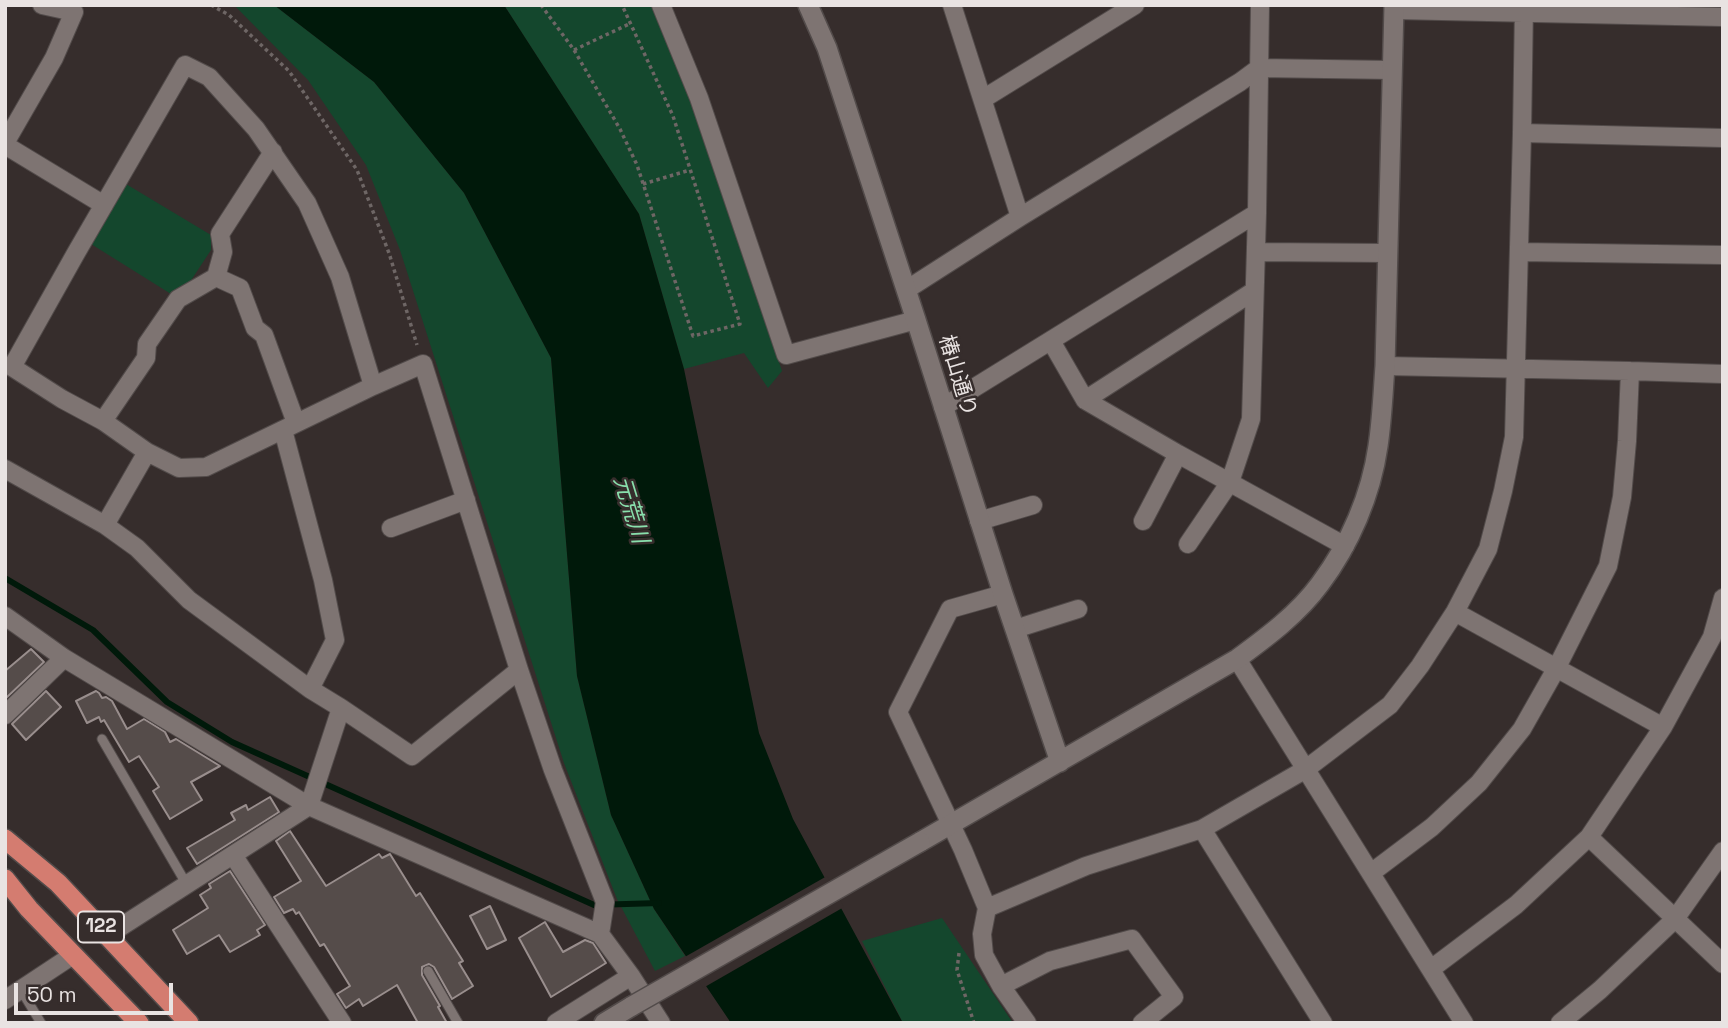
<!DOCTYPE html>
<html>
<head>
<meta charset="utf-8">
<style>
  body { margin:0 }
  #map { position:relative; width:1728px; height:1028px; overflow:hidden; background:#362d2c; font-family:"Space Grotesk",sans-serif }
  canvas { display:block }
  .frame { position:absolute; inset:0; border:7px solid #e9e3e2; pointer-events:none }
  .scale { position:absolute; left:14px; top:983px; width:159px; height:32px; box-sizing:border-box; border:4px solid #e9e3e2; border-top:0; padding-left:9px; font-size:21px; line-height:24px; white-space:nowrap; color:#e9e3e2; -webkit-text-stroke:5px #362d2c; paint-order:stroke }
</style>
</head>
<body>
<div id="map">
<canvas width="1728" height="1028"></canvas>
<div class="frame"></div>
<div class="scale">50 m</div>
</div>
<script>
const c = document.querySelector('canvas').getContext('2d');
c.lineJoin = 'round';
function paint(path, color) {
  c.fillStyle = color;
  c.fill(path, 'evenodd');
}
function strokePath(path, color, width, dash) {
  c.strokeStyle = color;
  c.lineWidth = width;
  c.lineCap = dash ? 'butt' : 'round';
  c.setLineDash(dash || []);
  c.stroke(path);
}
function label(font, color, halo, rows, align = 'center') {
  c.font = font + ' "Space Grotesk","Noto Sans JP",sans-serif';
  c.lineWidth = 5;
  c.setLineDash([]);
  c.textBaseline = 'middle';
  c.strokeStyle = halo;
  c.fillStyle = color;
  for (const [text, x, y, turn = 0] of rows) {
    c.save();
    c.translate(x, y);
    c.rotate((+turn || 0) * Math.PI / 180);
    c.textAlign = isNaN(turn) ? turn : align;
    if (halo) c.strokeText(text, 0, 0);
    c.fillText(text, 0, 0);
    c.restore();
  }
}
const green = new Path2D(`
  M 234,5 L 274,5 L 374,82 L 464,193 L 551,358 L 577,676 L 611,815 L 654,909 L 685,956 L 655,971 L 617,899 L 564,763 L 400,250 L 366,165 L 308,80 Z
  M 504,5 L 651,5 L 686,83 L 782,371 L 768,388 L 744,353 L 684,369 L 639,214 Z
  M 126,184 L 211,235 L 211,250 L 188,285 L 171,294 L 91,244 Z
  M 942,918 L 1013,1023 L 903,1023 L 862,941 Z`);
const water = new Path2D(`
  M 274,5 L 504,5 L 639,214 L 684,369 L 759,733 L 793,819 L 903,1023 L 731,1023 L 654,909 L 611,815 L 577,676 L 551,358 L 464,193 L 374,82 Z`);
const pier = new Path2D(`
  M 827,876 L 844,907 L 703,988 L 683,958 Z`);
const stream = new Path2D(`
  M 5,578 L 93,630 L 167,702 L 232,742 L 594,905 L 659,903`);
const building = new Path2D(`
  M 31,649 L 44,662 L 5,699 L 5,671 Z
  M 46,691 L 61,707 L 26,740 L 12,724 Z
  M 96,691 L 99,693 L 102,698 L 106,697 L 112,701 L 127,729 L 144,719 L 165,732 L 170,742 L 176,739 L 220,766 L 191,782 L 202,800 L 170,819 L 153,791 L 159,787 L 139,756 L 129,762 L 104,720 L 101,722 L 99,717 L 87,723 L 76,701 Z
  M 270,797 L 279,812 L 197,864 L 187,848 L 235,820 L 231,813 L 246,805 L 248,810 Z
  M 290,831 L 326,886 L 379,854 L 382,858 L 390,854 L 416,896 L 420,893 L 463,961 L 459,963 L 473,986 L 452,999 L 434,967 L 429,964 L 422,967 L 422,975 L 440,1006 L 438,1007 L 447,1023 L 418,1023 L 397,985 L 363,1006 L 359,999 L 346,1008 L 337,994 L 350,986 L 324,944 L 320,946 L 299,912 L 296,914 L 293,909 L 284,913 L 274,897 L 301,881 L 276,841 Z
  M 230,871 L 265,925 L 257,930 L 260,935 L 230,952 L 219,935 L 187,954 L 173,930 L 208,908 L 200,895 L 211,888 L 209,884 Z
  M 490,906 L 506,940 L 487,949 L 470,916 Z
  M 545,922 L 563,952 L 585,940 L 593,943 L 606,963 L 551,997 L 519,938 Z`);
const path = new Path2D(`
  M 211,5 L 229,15 L 289,71 L 357,170 L 389,253 L 417,345
  M 541,5 L 574,50 L 620,129 L 637,165 L 693,336 L 740,324 L 673,116 L 622,5
  M 574,50 L 629,24
  M 643,184 L 690,170
  M 959,953 L 957,970 L 974,1023`);
const service = new Path2D(`
  M 102,739 L 187,885
  M 428,971 L 458,1023
  M 21,990 L 41,1023`);
const minor = new Path2D(`
  M 661,5 L 699,98 L 786,355 L 916,320
  M 952,5 L 1020,217
  M 1394,10 L 1723,17
  M 185,65 L 209,77 L 256,129 L 307,203 L 340,277 L 373,386 L 206,467 L 179,468 L 147,452 L 103,421 L 62,399 L 12,367 L 76,253 Z
  M 983,99 L 1135,5
  M 1522,133 L 1723,138
  M 5,143 L 54,58 L 74,12 L 42,5
  M 5,145 L 104,205
  M 1256,252 L 1388,253
  M 1520,252 L 1723,255
  M 216,277 L 240,288 L 255,328 L 264,335 L 296,423
  M 906,290 L 1020,217 L 1240,82 L 1259,68 L 1392,70
  M 1051,341 L 1085,400 L 1178,454 L 1345,546
  M 1385,366 L 1630,371 L 1723,374
  M 373,386 L 423,364 L 519,670 L 553,770 L 605,902 L 600,934
  M 1085,400 L 1254,291
  M 943,407 L 1257,213
  M 103,421 L 146,358 L 147,344 L 178,299 L 216,277 L 223,252 L 220,234 L 273,152
  M 283,430 L 323,580 L 335,640 L 310,689
  M 5,469 L 105,525 L 137,548 L 189,600 L 310,689 L 341,708 L 309,806 L 108,935
  M 979,521 L 1033,505
  M 1143,521 L 1178,454
  M 105,525 L 147,452
  M 391,528 L 466,500
  M 1188,544 L 1230,482 L 1251,419 L 1257,213 L 1260,5
  M 1003,594 L 950,609 L 898,712 L 963,850 L 987,908 L 982,934 L 984,955 L 1001,986 L 1027,1023
  M 1455,612 L 1663,727
  M 5,616 L 64,658 L 309,806 L 600,934 L 631,976 L 661,1023
  M 1015,629 L 1078,609
  M 1237,659 L 1464,1023
  M 341,708 L 412,756 L 519,670
  M 5,715 L 64,658
  M 1202,829 L 1323,1023
  M 1589,837 L 1723,964
  M 233,855 L 342,1023
  M 1371,873 L 1432,827 L 1479,783 L 1522,729 L 1556,669 L 1608,566 L 1622,497 L 1627,441 L 1630,371
  M 987,908 L 1086,866 L 1202,829 L 1306,769 L 1390,705 L 1420,666 L 1455,612 L 1488,549 L 1503,491 L 1514,437 L 1522,133 L 1524,5
  M 1431,969 L 1516,905 L 1589,837 L 1663,727 L 1712,637 L 1723,598
  M 1001,986 L 1050,961 L 1132,939 L 1174,997 L 1142,1023
  M 5,1000 L 73,955
  M 556,1023 L 631,976
  M 1560,1023 L 1600,990 L 1675,919 L 1723,851`);
const tertiary = new Path2D(`
  M 808,5 L 827,48 L 916,320 L 1003,594 L 1060,762
  M 920,842 L 1237,659 C 1267,637 1298,614 1320,584 C 1350,544 1371,495 1378,446 C 1382,420 1383,393 1385,366 L 1394,5
  M 604,1023 L 632,1006`);
const trunk = new Path2D(`
  M 5,839 L 58,883 L 189,1023
  M 5,879 L 29,909 L 139,1023`);
const tertiaryBridge = new Path2D(`
  M 632,1006 L 920,842`);
const shields = [
  [101,927,46]
];
const shieldNames = [
  ["122",101,927]
];
const streetNames = [
  ["椿山通り",957,376,73]
];
const waterNames = [
  ["元荒川",630,510,73]
];
paint(green, '#14472d');
paint(water, '#00190a');
paint(pier, '#362d2c');
strokePath(stream, '#00190a', 6);
paint(building, '#554c4a');
strokePath(building, '#998e8d', 2);
strokePath(service, '#524b4a', 11);
strokePath(minor, '#524b4a', 20);
strokePath(tertiary, '#524b4a', 22);
strokePath(trunk, '#524b4a', 22);
strokePath(path, '#6e6665', 3.5, [3.5, 3.5]);
strokePath(service, '#7e7472', 9);
strokePath(minor, '#7e7472', 18);
strokePath(tertiary, '#7e7472', 19);
strokePath(trunk, '#d47c70', 19);
strokePath(tertiaryBridge, '#524b4a', 22, []);
strokePath(tertiaryBridge, '#7e7472', 19);
for (const [x, y, w] of shields) {
  const box = new Path2D();
  box.roundRect(x - w / 2, y - 15.5, w, 31, 5);
  c.fillStyle = '#362d2c';
  c.fill(box);
  strokePath(box, '#e9e3e2', 2);
}
label('bold 19px', '#e9e3e2', null, shieldNames);
label('21px', '#e9e3e2', '#362d2c', streetNames);
label('italic 23px', '#89dfac', '#362d2c', waterNames);
</script>
</body>
</html>
